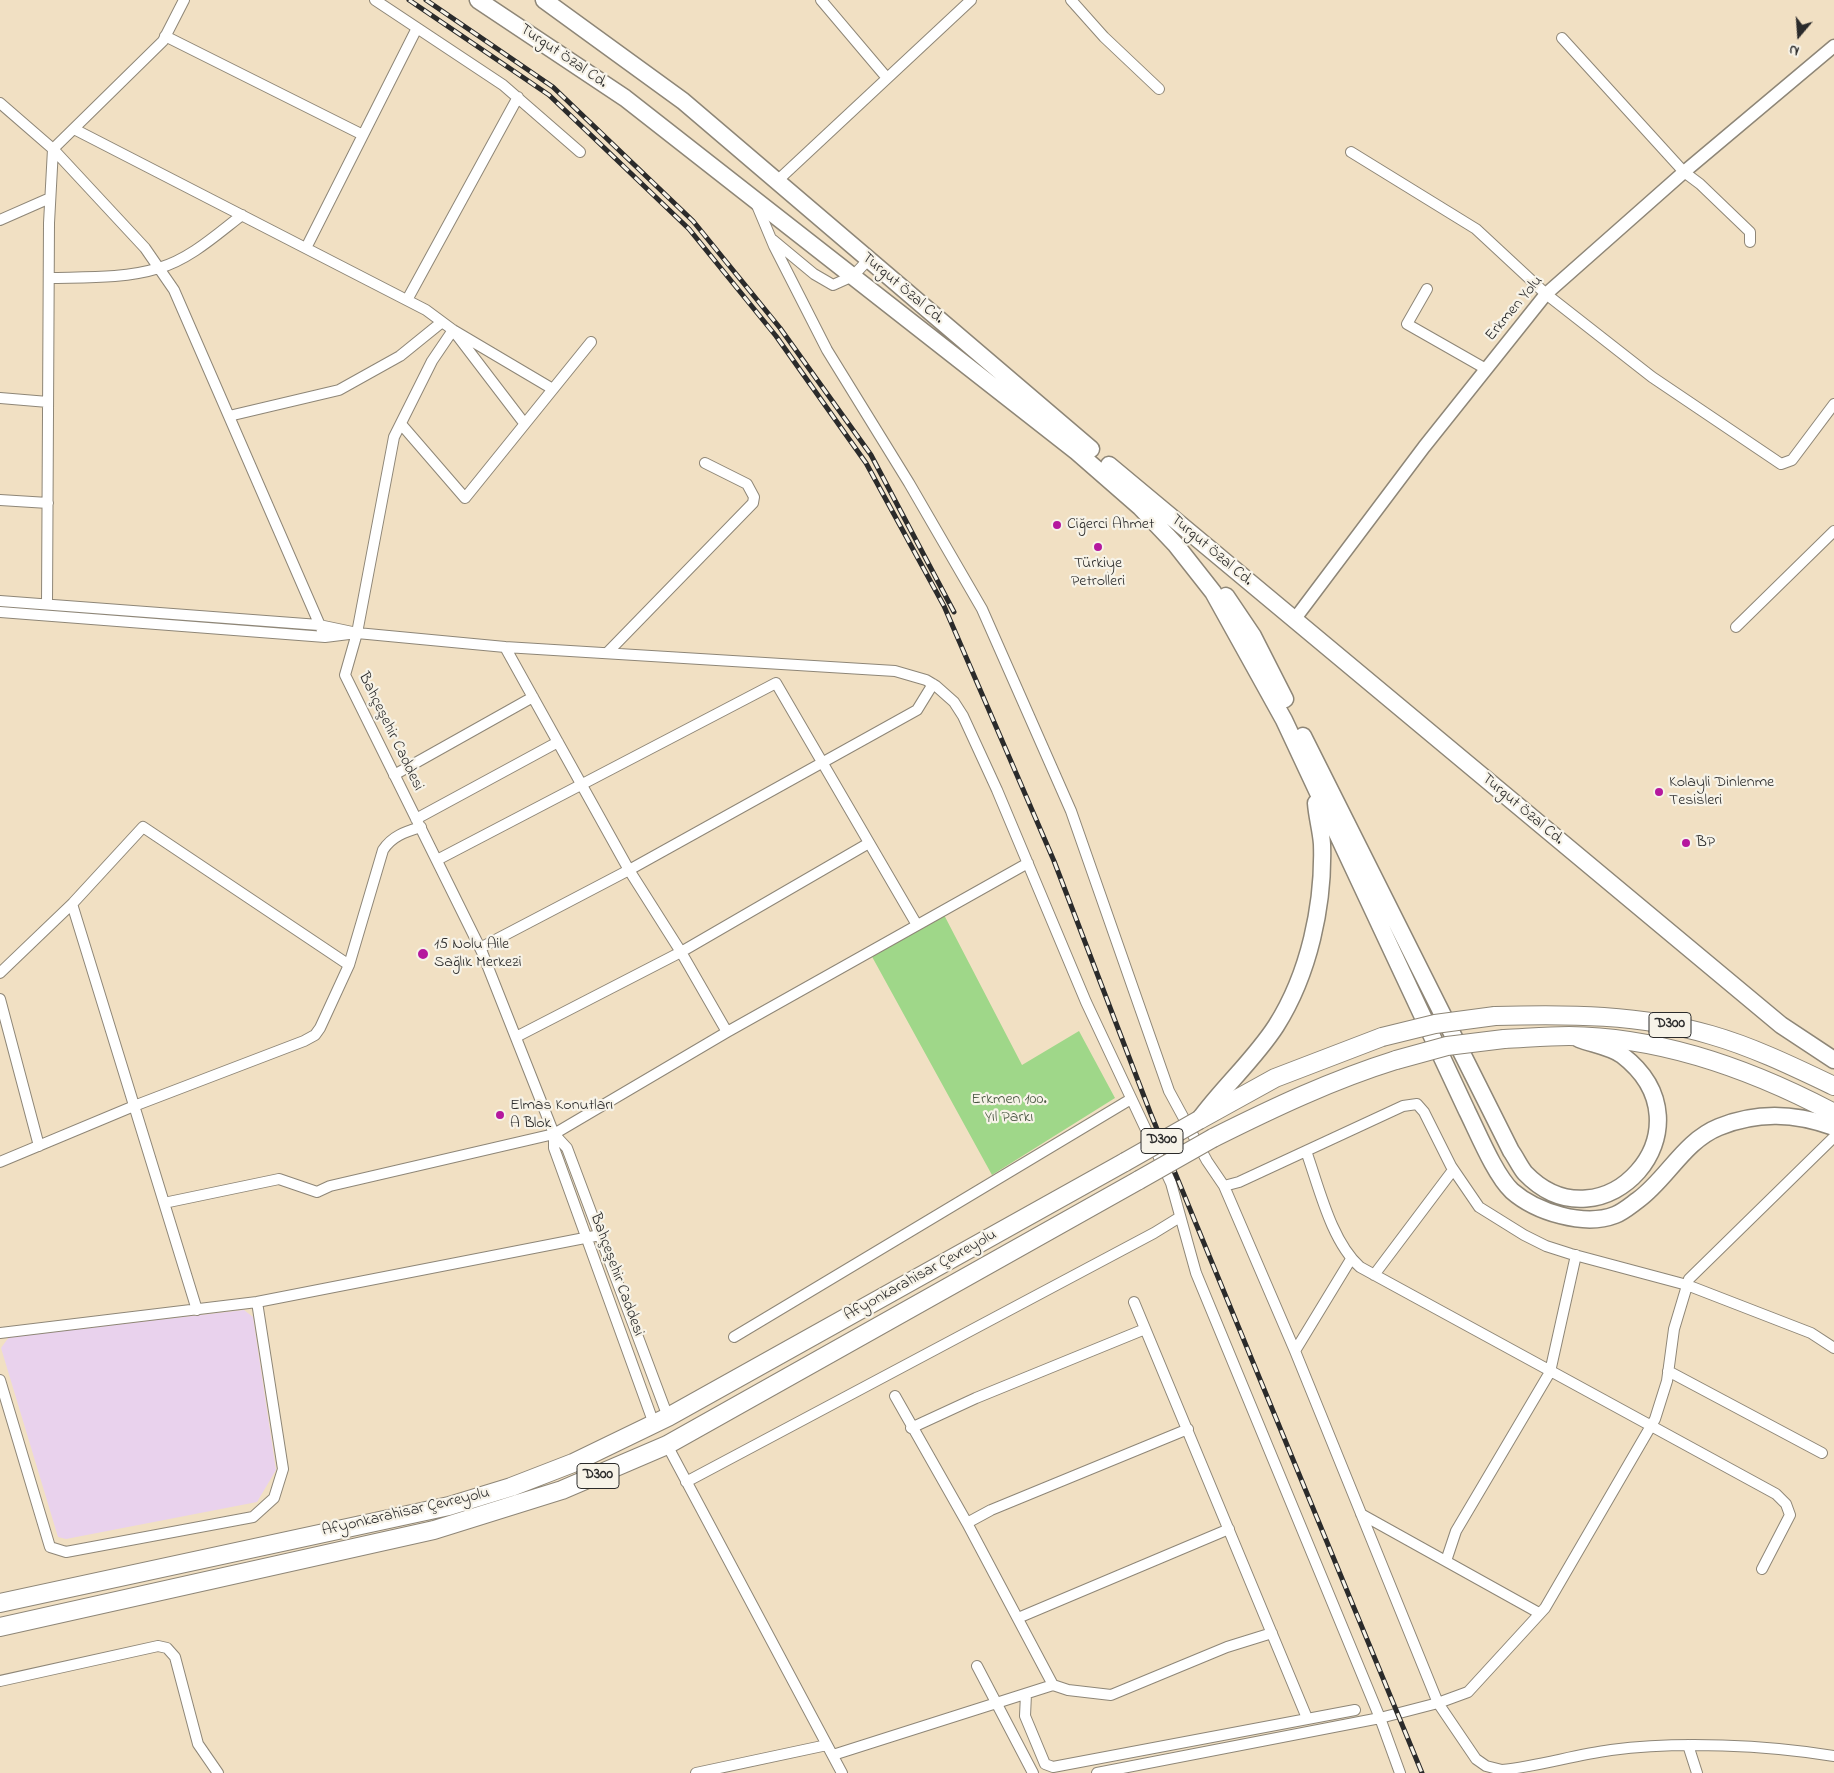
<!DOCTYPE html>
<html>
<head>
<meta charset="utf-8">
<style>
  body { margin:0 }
  #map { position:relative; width:1834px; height:1773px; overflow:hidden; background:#f1e0c3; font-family:"Indie Flower",sans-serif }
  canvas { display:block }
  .north { position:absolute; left:1774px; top:10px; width:50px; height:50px; -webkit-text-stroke:4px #f7f3e8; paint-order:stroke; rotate:198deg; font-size:14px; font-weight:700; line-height:20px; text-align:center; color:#2b2b2b }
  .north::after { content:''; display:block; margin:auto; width:18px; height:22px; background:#2b2b2b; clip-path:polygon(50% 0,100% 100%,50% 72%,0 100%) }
</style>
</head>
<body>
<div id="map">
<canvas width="1834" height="1773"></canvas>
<div class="north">N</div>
</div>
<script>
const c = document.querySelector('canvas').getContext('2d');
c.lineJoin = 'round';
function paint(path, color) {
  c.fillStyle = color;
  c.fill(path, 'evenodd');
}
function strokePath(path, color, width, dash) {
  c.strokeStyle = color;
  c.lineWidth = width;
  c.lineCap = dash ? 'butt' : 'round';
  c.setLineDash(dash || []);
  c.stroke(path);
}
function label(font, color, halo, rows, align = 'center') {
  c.font = font + ' "Indie Flower",sans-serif';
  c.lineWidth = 4.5;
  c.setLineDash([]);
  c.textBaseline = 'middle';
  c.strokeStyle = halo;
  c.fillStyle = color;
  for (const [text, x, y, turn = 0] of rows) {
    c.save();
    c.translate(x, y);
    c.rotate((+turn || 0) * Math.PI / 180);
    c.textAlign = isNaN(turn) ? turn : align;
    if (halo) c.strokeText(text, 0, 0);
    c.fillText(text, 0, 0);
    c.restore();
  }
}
const built = new Path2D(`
  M 244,1310 L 253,1317 L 276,1470 L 257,1502 L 66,1539 L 58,1537 L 1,1348 L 9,1337 Z`);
const green = new Path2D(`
  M 942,911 L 1022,1065 L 1079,1031 L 1115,1098 L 992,1175 L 870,953 Z`);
const minor = new Path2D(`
  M 375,0 L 503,85 L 580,152
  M 821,0 L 887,78
  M 1071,0 L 1104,37 L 1159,89
  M 165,36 L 363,135
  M 1562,38 L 1684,172 L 1700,184 L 1750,232 L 1750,242
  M 0,103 L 53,149 L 145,248 L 174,290 L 325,637
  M 74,129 L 426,310 L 453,330 L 551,388
  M 1351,152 L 1476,229 L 1546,294 L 1652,377 L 1781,464 L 1792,460 L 1834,404
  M 776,182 L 971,0
  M 756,203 L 774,246 L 827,350 L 909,483 L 982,609 L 1071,811 L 1169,1091 L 1207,1161 L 1224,1186
  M 0,220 L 50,198
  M 773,240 L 814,274 L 833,285 L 853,276 L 868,260
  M 306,248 L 417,28
  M 49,278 C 84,277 124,279 159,268 C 190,259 216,235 242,215
  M 1427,289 L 1407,324 L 1486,369
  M 407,300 L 518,97
  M 0,398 L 48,402
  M 229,416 L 339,390 L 400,356 L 442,322
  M 524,423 L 453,330 L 432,361 L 394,437 L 357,633 L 345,675 L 482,952 L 554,1134 L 554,1148 L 654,1424
  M 401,424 L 465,498 L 591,342
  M 0,500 L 48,503
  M 0,601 L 319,625 L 357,633 L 505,647 L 629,870 L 681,952 L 727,1032
  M 47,604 L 49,223 L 53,149 L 163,41 L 184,0
  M 0,612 L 325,637 L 349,634
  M 1736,627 L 1834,531
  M 505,647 L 895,671 L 926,680 L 936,686 L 954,702 L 963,716 L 997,790 L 1086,1002 L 1171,1183 L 1196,1273 L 1380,1718 L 1400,1773
  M 607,653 L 753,503 L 754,497 L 747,484 L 705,463
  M 394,775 L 533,697
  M 416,819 L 558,742
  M 437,860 L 776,683 L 917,925
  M 72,904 L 197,1310
  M 480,948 L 629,870 L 917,710 L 933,684
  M 0,973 L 73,903 L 143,827 L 349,965
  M 0,999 L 39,1146
  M 516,1037 L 681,952 L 869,843
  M 554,1134 L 567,1148 L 668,1417
  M 1306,1151 C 1319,1187 1331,1241 1360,1267 L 1776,1494 L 1786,1504 L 1790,1515 L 1762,1569
  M 0,1162 L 134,1106 L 304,1041 L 315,1035 L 320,1028 L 349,965 L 383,850 C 392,836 405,832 421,827
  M 164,1203 L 279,1179 L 317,1192 L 330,1186 L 554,1134 L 727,1032 L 1028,863
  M 1374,1275 L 1453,1170
  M 1134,1302 L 1307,1718
  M 0,1333 L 257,1302 L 600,1235
  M 734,1337 L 1131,1099
  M 1834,1348 L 1811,1333 L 1687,1285 L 1571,1254 L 1546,1246 L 1524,1235 L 1479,1207 L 1451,1166 L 1424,1112 L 1417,1104 L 1403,1106 L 1239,1182 L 1224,1186 L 1295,1351 L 1438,1703 L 1476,1759 L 1486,1766 L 1502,1770 C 1539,1766 1574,1755 1611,1750 C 1679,1741 1766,1745 1834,1756
  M 1295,1351 L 1351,1259
  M 1668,1371 L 1822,1453
  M 0,1380 L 50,1547 L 66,1552 L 253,1517 L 274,1498 L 283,1469 L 257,1302
  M 895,1396 L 967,1523 L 1053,1685
  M 911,1428 L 976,1398 L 1145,1329
  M 667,1445 L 842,1773
  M 686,1482 L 1154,1233 L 1180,1217
  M 1361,1514 L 1539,1613
  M 967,1523 L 991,1510 L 1188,1429
  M 1446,1561 L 1456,1531 L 1550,1372 L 1576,1255
  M 1018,1618 L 1229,1529
  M 977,1666 L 1033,1773
  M 0,1681 L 158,1646 L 167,1648 L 175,1657 L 198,1744 L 218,1773
  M 1026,1694 L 1025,1716 L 1045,1764 L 1053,1767 L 1355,1710
  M 1688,1745 L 1697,1773
  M 833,1755 L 1053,1685 L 1068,1690 L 1111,1695 L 1227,1647 L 1272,1633
  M 696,1773 L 827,1745
  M 1097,1773 L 1380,1718 L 1438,1703 L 1468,1692 L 1545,1608 L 1655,1419 L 1667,1381 L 1674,1329 L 1689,1279 L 1834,1137`);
const tertiary = new Path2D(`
  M 1294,620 L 1424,447 L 1546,294 L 1684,172 L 1834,46`);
const primary = new Path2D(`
  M 478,0 L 625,98 L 1077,452 L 1140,507 L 1176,545 L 1213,592 L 1284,720 L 1467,1111 C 1478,1133 1495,1175 1512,1191 C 1536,1212 1584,1227 1615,1215 C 1623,1212 1631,1205 1638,1200 C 1667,1179 1684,1141 1719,1127 C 1758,1111 1795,1113 1834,1127
  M 544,0 L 683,101 L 1091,449
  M 1109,465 L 1781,1025 L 1834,1060
  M 1226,596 L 1253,636 L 1285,699
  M 1303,736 L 1511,1151 C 1516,1158 1520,1167 1525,1173 C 1602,1253 1717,1128 1622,1055 C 1611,1047 1592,1044 1579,1039
  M 1199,1120 C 1223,1087 1254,1060 1276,1026 C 1309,974 1324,905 1322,844 C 1321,830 1317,817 1316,803`);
const trunk = new Path2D(`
  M 1495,1016 C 1568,1014 1640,1014 1711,1035 C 1753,1047 1794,1067 1834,1086
  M 1504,1039 C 1526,1038 1547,1036 1569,1036 C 1661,1037 1753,1070 1834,1113
  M 1199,1120 L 1275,1078 L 1382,1037
  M 1213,1138 C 1273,1108 1332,1080 1396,1060
  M 0,1603 L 449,1506 L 511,1487 L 573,1463 L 668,1417 L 1125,1162
  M 0,1627 L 434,1530 L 562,1490 L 667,1445 L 1139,1180`);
const rail = new Path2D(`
  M 409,0 L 549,95 L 689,229 L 776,336 L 866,463 L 944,606 L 1054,861 L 1150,1112 L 1422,1773
  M 426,0 L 553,87 L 693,221 L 780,328 L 871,455 L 954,612`);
const trunkBridge = new Path2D(`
  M 1382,1037 L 1435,1024 L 1495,1016
  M 1396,1060 L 1447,1046 L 1504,1039
  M 1125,1162 L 1199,1120
  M 1139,1180 L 1213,1138`);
const markers = [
  [1057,525,5,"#b5179e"],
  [1098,547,5,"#b5179e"],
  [1659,792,5,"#b5179e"],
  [1686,843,5,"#b5179e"],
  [423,954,6,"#b5179e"],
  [500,1115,5,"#b5179e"]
];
const shields = [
  [1670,1025,42],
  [1162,1141,42],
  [598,1476,42]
];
const shieldNames = [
  ["D300",1670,1025],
  ["D300",1162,1141],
  ["D300",598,1476]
];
const streetNames = [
  ["Turgut Özal Cd.",563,57,34],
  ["Turgut Özal Cd.",902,289,40],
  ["Erkmen Yolu",1515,309,-50],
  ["Turgut Özal Cd.",1211,551,40],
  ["Bahçeşehir Caddesi",390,732,64],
  ["Turgut Özal Cd.",1522,810,40],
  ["Bahçeşehir Caddesi",616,1275,70],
  ["Afyonkarahisar Çevreyolu",921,1276,-29],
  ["Afyonkarahisar Çevreyolu",406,1513,-13]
];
const poiNames = [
  ["Ciğerci Ahmet",1067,525],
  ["Türkiye",1098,564,"center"],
  ["Petrolleri",1098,582,"center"],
  ["Kolayli Dinlenme",1669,783],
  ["Tesisleri",1669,801],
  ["BP",1696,843],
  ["15 Nolu Aile",434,945],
  ["Sağlık Merkezi",434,963],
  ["Elmas Konutları",510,1106],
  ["A Blok",510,1124]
];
const parkNames = [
  ["Erkmen 100.",1009,1100],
  ["Yıl Parkı",1009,1118]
];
paint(built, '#e9d2ed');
paint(green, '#9fd789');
strokePath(minor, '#8e8677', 12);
strokePath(tertiary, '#8e8677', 15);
strokePath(primary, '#8e8677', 19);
strokePath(trunk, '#8e8677', 20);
strokePath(minor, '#fff', 10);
strokePath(tertiary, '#fff', 12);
strokePath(primary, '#fff', 16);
strokePath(trunk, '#fff', 18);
strokePath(rail, '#2b2b2b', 5);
strokePath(rail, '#f7f3e8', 3, [9]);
strokePath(trunkBridge, '#8e8677', 20, []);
strokePath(trunkBridge, '#fff', 18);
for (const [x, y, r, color] of markers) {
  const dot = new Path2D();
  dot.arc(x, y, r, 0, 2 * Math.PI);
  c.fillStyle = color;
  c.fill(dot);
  strokePath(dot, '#f7f3e8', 2);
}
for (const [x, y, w] of shields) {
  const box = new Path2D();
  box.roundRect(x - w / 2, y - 12.5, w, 25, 4);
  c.fillStyle = '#f7f3e8';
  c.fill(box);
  strokePath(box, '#2b2b2b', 1);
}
label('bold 15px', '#2b2b2b', null, shieldNames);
label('16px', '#2b2b2b', '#f7f3e8', streetNames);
label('16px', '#2b2b2b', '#f7f3e8', poiNames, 'left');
label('16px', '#485642', '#f7f3e8', parkNames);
</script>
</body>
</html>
